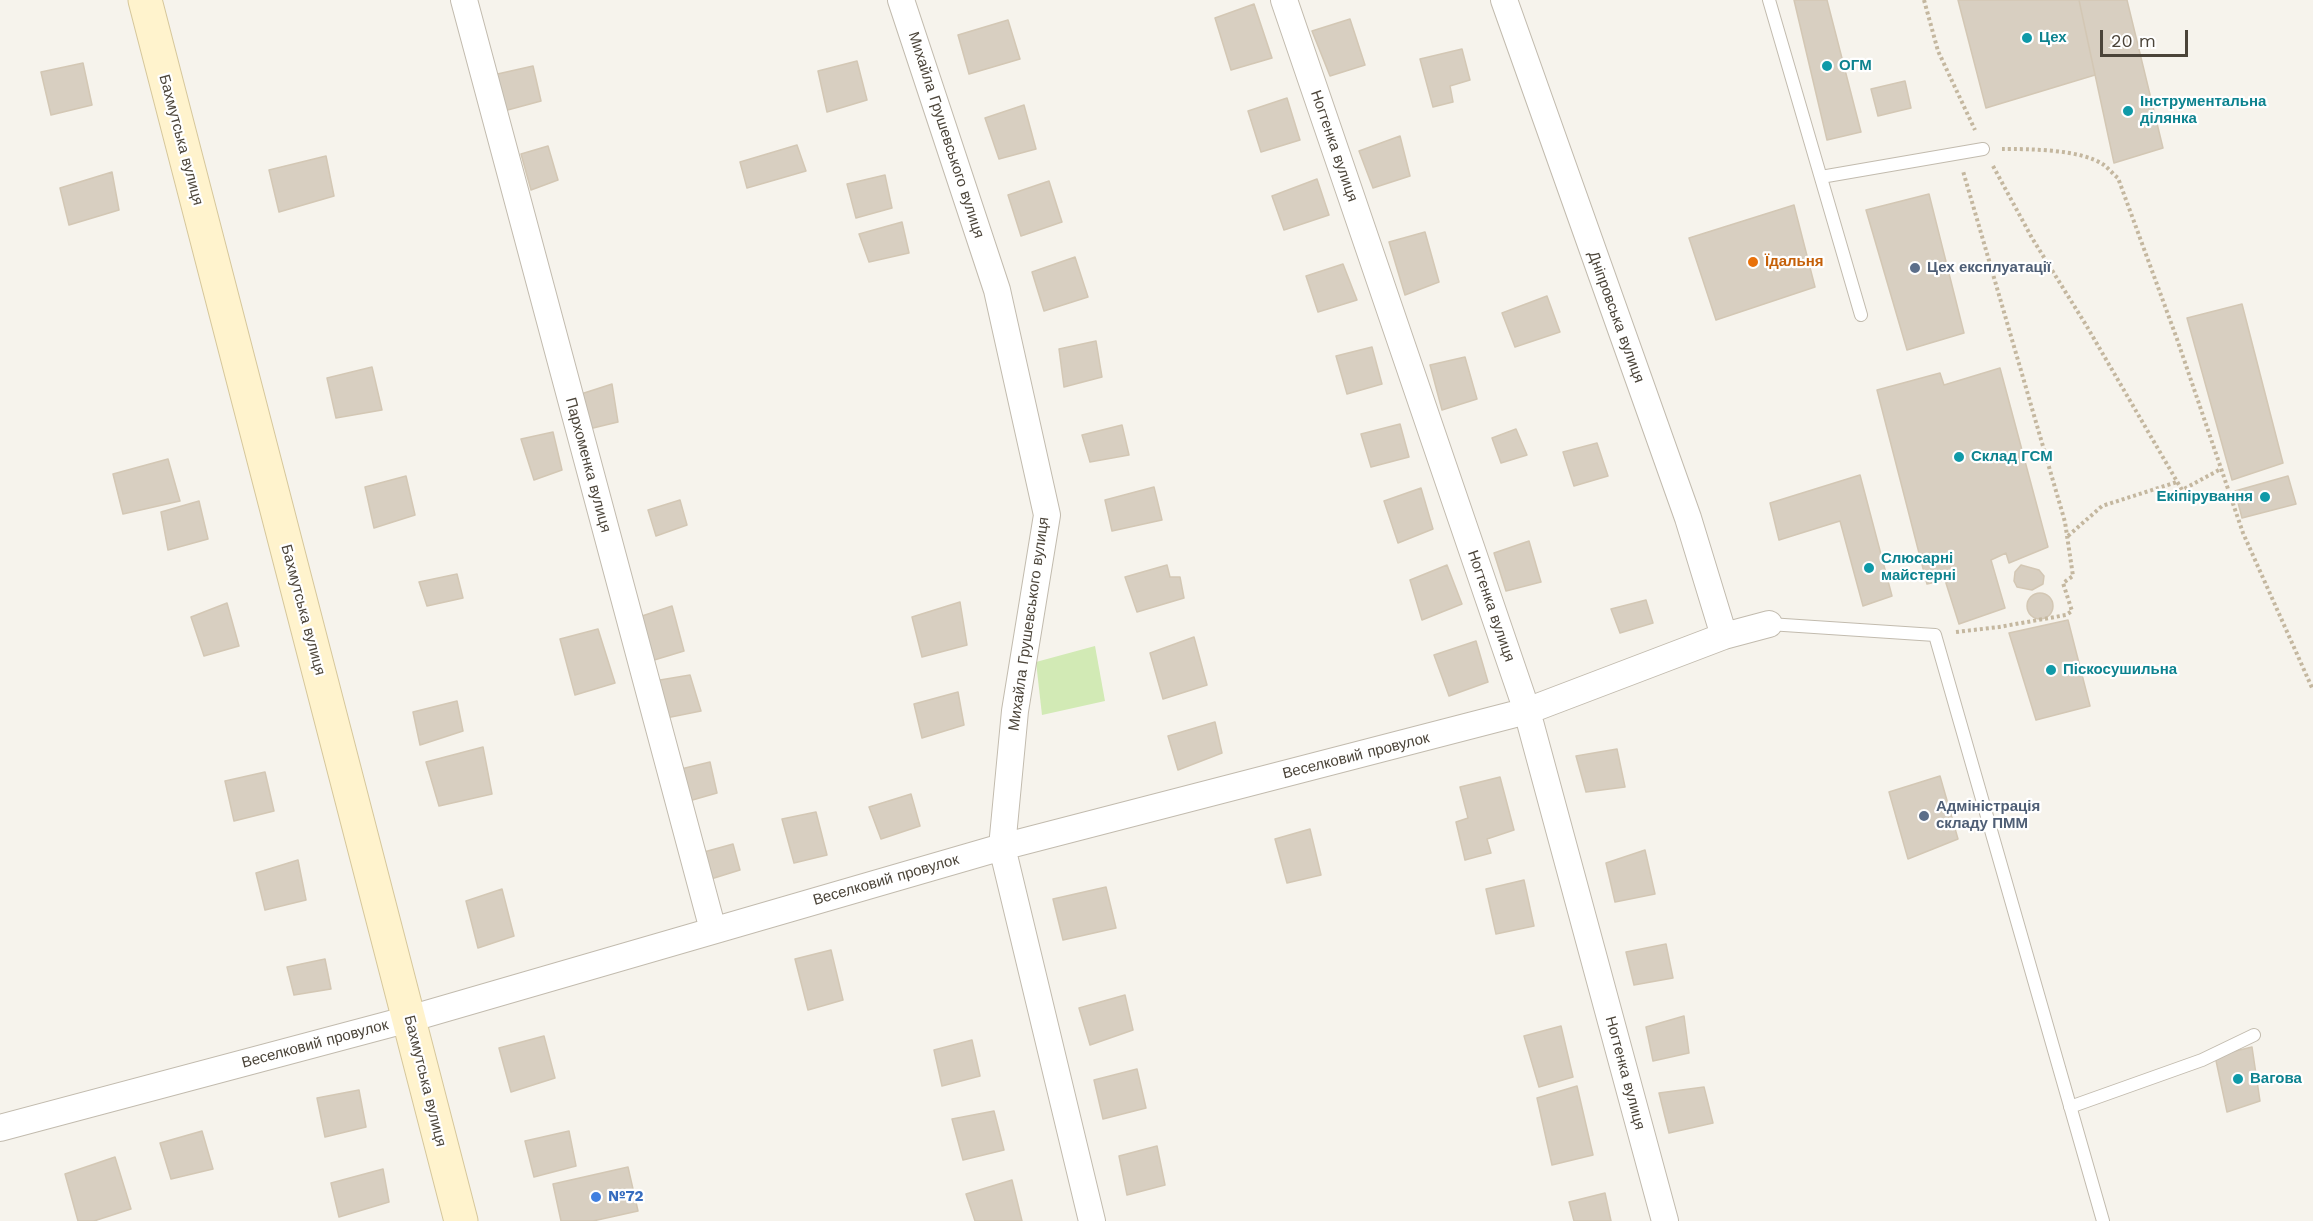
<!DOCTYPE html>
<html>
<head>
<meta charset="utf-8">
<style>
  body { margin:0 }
  #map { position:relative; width:2313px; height:1221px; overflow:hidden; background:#f6f3ec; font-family:"Work Sans",sans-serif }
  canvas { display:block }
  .scale { position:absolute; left:2100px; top:30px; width:88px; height:27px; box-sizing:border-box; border:3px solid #4b4439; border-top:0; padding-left:8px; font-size:18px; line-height:21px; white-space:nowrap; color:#4b4439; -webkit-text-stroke:4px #fff; paint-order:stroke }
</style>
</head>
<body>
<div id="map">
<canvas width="2313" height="1221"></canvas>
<div class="scale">20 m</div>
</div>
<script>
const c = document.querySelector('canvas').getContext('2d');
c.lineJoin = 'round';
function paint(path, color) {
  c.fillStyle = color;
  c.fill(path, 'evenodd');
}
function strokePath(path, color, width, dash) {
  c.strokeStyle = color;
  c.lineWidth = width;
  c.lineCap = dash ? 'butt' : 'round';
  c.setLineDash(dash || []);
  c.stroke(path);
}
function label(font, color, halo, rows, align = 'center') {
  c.font = font + ' "Work Sans",sans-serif';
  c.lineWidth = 4.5;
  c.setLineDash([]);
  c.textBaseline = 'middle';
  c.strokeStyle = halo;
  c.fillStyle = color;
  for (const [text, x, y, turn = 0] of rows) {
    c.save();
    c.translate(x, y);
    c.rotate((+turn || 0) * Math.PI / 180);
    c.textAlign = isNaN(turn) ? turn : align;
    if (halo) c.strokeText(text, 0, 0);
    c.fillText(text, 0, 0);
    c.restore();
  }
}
const green = new Path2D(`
  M 1095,646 L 1105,701 L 1042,715 L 1036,662 Z`);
const building = new Path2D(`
  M 1794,0 L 1827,0 L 1861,132 L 1827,140 Z
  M 1958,0 L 2079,0 L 2095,75 L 1986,108 Z
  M 2079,0 L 2127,0 L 2163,148 L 2114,163 Z
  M 1254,4 L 1272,58 L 1231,70 L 1215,18 Z
  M 1350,19 L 1365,65 L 1330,76 L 1312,31 Z
  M 1008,20 L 1020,59 L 969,74 L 958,35 Z
  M 1462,49 L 1470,80 L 1450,86 L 1453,102 L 1433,107 L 1420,59 Z
  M 857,61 L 867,100 L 827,112 L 818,71 Z
  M 83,63 L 92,105 L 51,115 L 41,72 Z
  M 533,66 L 541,101 L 504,111 L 493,75 Z
  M 1905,81 L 1911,108 L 1878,116 L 1871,89 Z
  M 1287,98 L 1300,140 L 1261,152 L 1248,111 Z
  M 1024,105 L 1036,149 L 999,159 L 985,118 Z
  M 1400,136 L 1410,176 L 1373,188 L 1359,151 Z
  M 797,145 L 806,171 L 747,188 L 740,162 Z
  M 548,146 L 558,180 L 531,190 L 521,154 Z
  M 326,156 L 334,196 L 279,212 L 269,170 Z
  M 112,172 L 119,210 L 69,225 L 60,188 Z
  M 885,175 L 892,208 L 856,218 L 847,184 Z
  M 1317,179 L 1329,215 L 1284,230 L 1272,196 Z
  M 1049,181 L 1062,222 L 1021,236 L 1008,195 Z
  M 1929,194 L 1964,333 L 1907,350 L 1866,210 Z
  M 1794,205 L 1815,287 L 1716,320 L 1689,238 Z
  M 902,222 L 909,253 L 869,262 L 859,234 Z
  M 1425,232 L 1439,282 L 1405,295 L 1389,242 Z
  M 1075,257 L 1088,297 L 1044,311 L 1032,272 Z
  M 1343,264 L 1357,300 L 1318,312 L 1306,276 Z
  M 1547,296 L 1560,332 L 1515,347 L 1502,313 Z
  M 2242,304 L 2283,463 L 2232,480 L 2187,318 Z
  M 1096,341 L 1102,377 L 1064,387 L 1059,349 Z
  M 1372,347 L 1382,384 L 1347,394 L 1336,356 Z
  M 1465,357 L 1477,399 L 1442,410 L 1430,365 Z
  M 372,367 L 382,410 L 336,418 L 327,378 Z
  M 2000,368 L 2048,547 L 2009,563 L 2006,553 L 1991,560 L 2005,608 L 1959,624 L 1945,580 L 1927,584 L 1877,390 L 1940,373 L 1944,385 Z
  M 612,384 L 618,422 L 589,429 L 581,394 Z
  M 1400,424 L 1409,457 L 1371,467 L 1361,434 Z
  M 1122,425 L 1129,455 L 1090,462 L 1082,435 Z
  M 1516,429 L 1527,455 L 1501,463 L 1492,438 Z
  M 553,432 L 562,470 L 534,480 L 521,439 Z
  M 1597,443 L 1608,476 L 1574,486 L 1563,452 Z
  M 168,459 L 180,501 L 123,514 L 113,474 Z
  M 1860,475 L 1892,596 L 1863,606 L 1840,521 L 1779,540 L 1770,503 Z
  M 406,476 L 415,515 L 374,528 L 365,487 Z
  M 2288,476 L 2296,504 L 2242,518 L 2235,491 Z
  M 1154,487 L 1162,520 L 1112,531 L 1105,500 Z
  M 1421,488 L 1433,529 L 1398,543 L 1384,501 Z
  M 680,500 L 687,525 L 656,536 L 648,510 Z
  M 199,501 L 208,539 L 168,550 L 161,512 Z
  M 1529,541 L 1541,582 L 1506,591 L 1494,553 Z
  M 1167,565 L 1170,577 L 1180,577 L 1184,598 L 1137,612 L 1125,577 Z
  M 1447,565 L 1462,604 L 1422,620 L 1410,580 Z
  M 2021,565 L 2039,570 L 2044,576 L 2043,584 L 2032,590 L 2017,587 L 2014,581 L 2015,572 Z
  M 457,574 L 463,598 L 427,606 L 419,582 Z
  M2027 606a13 13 0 1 1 26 0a13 13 0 1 1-26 0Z
  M 1646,600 L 1653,623 L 1620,633 L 1611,609 Z
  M 960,602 L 967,645 L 922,657 L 912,617 Z
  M 227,603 L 239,646 L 204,656 L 191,617 Z
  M 672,606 L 684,651 L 651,661 L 639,617 Z
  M 2068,620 L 2090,706 L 2036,720 L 2009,633 Z
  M 598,629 L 615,683 L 575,695 L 560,639 Z
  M 1194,637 L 1207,685 L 1163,699 L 1150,653 Z
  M 1476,641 L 1488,682 L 1449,696 L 1434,655 Z
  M 690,675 L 701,711 L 666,718 L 654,681 Z
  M 958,692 L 964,725 L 922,738 L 914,704 Z
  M 457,701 L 463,731 L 420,745 L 413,712 Z
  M 1215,722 L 1222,753 L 1178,770 L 1168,736 Z
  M 483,747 L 492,794 L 439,806 L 426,762 Z
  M 1617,749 L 1625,787 L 1586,792 L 1576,756 Z
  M 710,762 L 717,793 L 689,801 L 681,769 Z
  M 265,772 L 274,811 L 234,821 L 225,781 Z
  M 1940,776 L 1958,839 L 1908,859 L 1889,792 Z
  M 1500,777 L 1514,830 L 1487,839 L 1491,853 L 1465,860 L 1456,822 L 1468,818 L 1460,787 Z
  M 911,794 L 920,826 L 881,839 L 869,807 Z
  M 816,812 L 827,855 L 794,863 L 782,819 Z
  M 1310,829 L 1321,875 L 1287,883 L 1275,839 Z
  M 733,844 L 740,870 L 711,879 L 704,852 Z
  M 1645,850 L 1655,894 L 1615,902 L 1606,863 Z
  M 298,860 L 306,900 L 265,910 L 256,873 Z
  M 1524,880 L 1534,926 L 1496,934 L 1486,889 Z
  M 1106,887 L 1116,928 L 1063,940 L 1053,899 Z
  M 502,889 L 514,936 L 478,948 L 466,901 Z
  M 1666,944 L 1673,978 L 1634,985 L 1626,952 Z
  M 831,950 L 843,1000 L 808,1010 L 795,959 Z
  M 325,959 L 331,989 L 294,995 L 287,967 Z
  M 1125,995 L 1133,1030 L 1090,1045 L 1079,1008 Z
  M 1684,1016 L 1689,1053 L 1653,1061 L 1646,1027 Z
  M 1561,1026 L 1573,1077 L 1539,1087 L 1524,1036 Z
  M 544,1036 L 555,1078 L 511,1092 L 499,1048 Z
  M 972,1040 L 980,1076 L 942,1086 L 934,1050 Z
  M 2252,1047 L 2260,1101 L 2227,1112 L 2215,1056 Z
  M 1137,1069 L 1146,1108 L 1103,1119 L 1094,1080 Z
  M 1577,1086 L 1593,1155 L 1552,1165 L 1537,1098 Z
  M 1704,1087 L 1713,1123 L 1669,1133 L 1659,1093 Z
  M 359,1090 L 366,1127 L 325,1137 L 317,1098 Z
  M 994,1111 L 1004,1150 L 963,1160 L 952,1119 Z
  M 202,1131 L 213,1169 L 171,1179 L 160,1143 Z
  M 569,1131 L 576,1166 L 534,1177 L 525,1141 Z
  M 1157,1146 L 1165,1185 L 1127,1195 L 1119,1156 Z
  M 115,1157 L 131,1209 L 94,1221 L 78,1221 L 65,1174 Z
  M 628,1167 L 638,1211 L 593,1221 L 561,1221 L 553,1184 Z
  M 383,1169 L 389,1202 L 339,1217 L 331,1183 Z
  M 1012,1180 L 1022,1221 L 975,1221 L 966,1194 Z
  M 1605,1193 L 1611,1221 L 1574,1221 L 1569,1202 Z`);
const path = new Path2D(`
  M 1924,0 L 1938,51 L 1975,130
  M 2002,149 C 2029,149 2081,149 2104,165 C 2109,169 2113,174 2118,178 L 2177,339 L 2243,533 L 2313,690
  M 1993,166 L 2032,238 L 2086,325 L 2182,490 L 2219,470
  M 2068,536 L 2102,506 L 2177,482
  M 1956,632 L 1999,627 L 2066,615 L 2072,611 L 2063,583 L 2073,576 L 2065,522 L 1963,171`);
const lane = new Path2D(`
  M 1769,0 L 1861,315
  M 1821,177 L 1983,149
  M 1769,624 L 1935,635 L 2103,1221
  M 2070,1107 L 2202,1060 L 2254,1035`);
const street = new Path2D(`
  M 464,0 L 713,930
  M 901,0 L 997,290 L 1047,515 L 1015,711 L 1002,847 L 1092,1221
  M 1284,0 L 1527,711 L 1665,1221
  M 1504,0 L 1688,518 L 1724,636
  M 0,1128 L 409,1019 L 1002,847 L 1527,711 L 1724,636 L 1769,624`);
const secondary = new Path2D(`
  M 145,0 L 461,1221`);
const markers = [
  [2027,38,6,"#0f9aa8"],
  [1827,66,6,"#0f9aa8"],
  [2128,111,6,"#0f9aa8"],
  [1753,262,6,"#e8710a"],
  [1915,268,6,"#5c6f8a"],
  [1959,457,6,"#0f9aa8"],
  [2265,497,6,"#0f9aa8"],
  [1869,568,6,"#0f9aa8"],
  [2051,670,6,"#0f9aa8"],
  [1924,816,6,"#5c6f8a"],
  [2238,1079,6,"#0f9aa8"],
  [596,1197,6,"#3f7fe0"]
];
const cultureNames = [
  ["Цех",2039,38],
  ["ОГМ",1839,66],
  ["Інструментальна",2140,102],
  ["ділянка",2140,119],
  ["Склад ГСМ",1971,457],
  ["Екіпірування",2253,497,"right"],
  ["Слюсарні",1881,559],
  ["майстерні",1881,576],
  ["Піскосушильна",2063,670],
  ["Вагова",2250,1079]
];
const streetNames = [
  ["Михайла Грушевського вулиця",946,135,72],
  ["Бахмутська вулиця",181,140,75],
  ["Ногтенка вулиця",1334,146,71],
  ["Дніпровська вулиця",1616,317,70],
  ["Пархоменка вулиця",588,465,75],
  ["Ногтенка вулиця",1491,606,71],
  ["Бахмутська вулиця",303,610,75],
  ["Михайла Грушевського вулиця",1029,624,-82],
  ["Веселковий провулок",1356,756,-14],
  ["Веселковий провулок",886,880,-16],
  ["Веселковий провулок",315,1044,-15],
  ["Ногтенка вулиця",1625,1073,75],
  ["Бахмутська вулиця",425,1081,76]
];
const foodNames = [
  ["Їдальня",1765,262]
];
const serviceNames = [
  ["Цех експлуатації",1927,268],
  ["Адміністрація",1936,807],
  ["складу ПММ",1936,824]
];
const shopNames = [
  ["№72",608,1197]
];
paint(green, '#d2eab5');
paint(building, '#d8cfc1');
strokePath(building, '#d3c7b4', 1.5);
strokePath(lane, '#c2bbae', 14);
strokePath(street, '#c2bbae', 28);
strokePath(secondary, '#d6c79b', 35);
strokePath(path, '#c4b79f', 4, [3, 3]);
strokePath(lane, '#fff', 12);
strokePath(street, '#fff', 26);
strokePath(secondary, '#fff3cd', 33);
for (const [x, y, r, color] of markers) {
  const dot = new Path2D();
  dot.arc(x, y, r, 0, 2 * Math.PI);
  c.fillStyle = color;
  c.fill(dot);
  strokePath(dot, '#fff', 2);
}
label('bold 15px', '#0d838f', '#fff', cultureNames, 'left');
label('15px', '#4b4439', '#fff', streetNames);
label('bold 15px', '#c56008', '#fff', foodNames, 'left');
label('bold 15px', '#4e5e75', '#fff', serviceNames, 'left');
label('bold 15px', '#366cbe', '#fff', shopNames, 'left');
</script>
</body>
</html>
